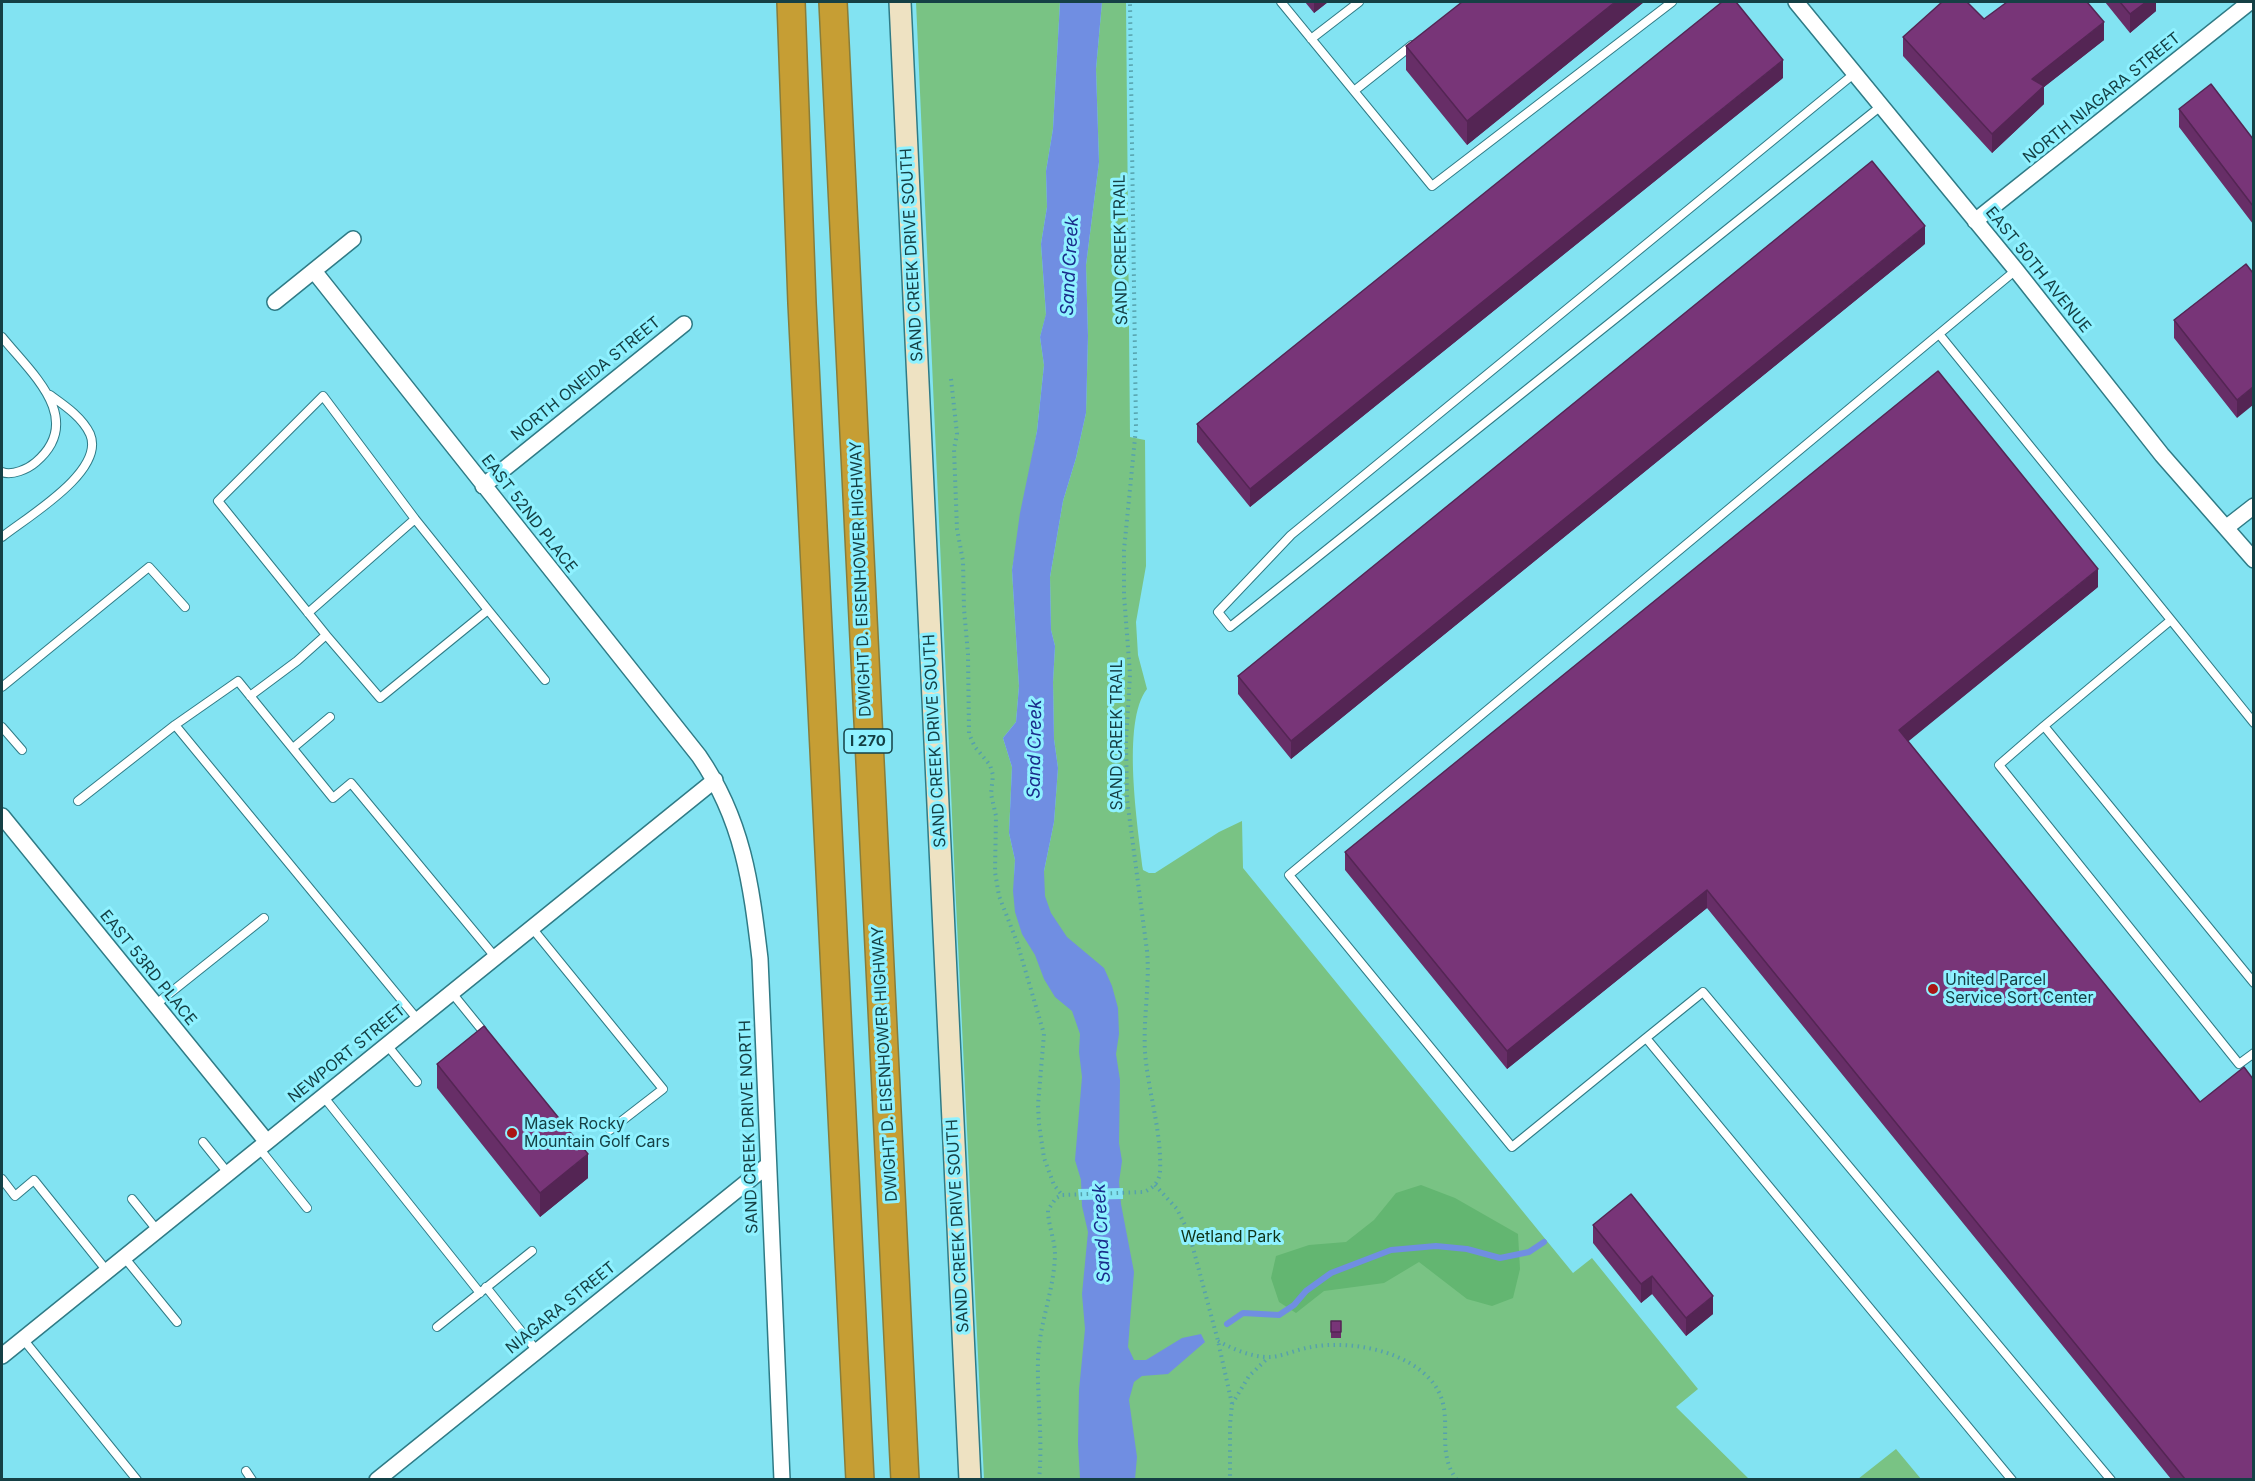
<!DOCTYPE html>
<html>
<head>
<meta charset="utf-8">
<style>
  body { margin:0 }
  #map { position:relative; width:2255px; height:1481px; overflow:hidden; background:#82e3f2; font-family:Inter,sans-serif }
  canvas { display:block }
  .frame { position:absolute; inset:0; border:3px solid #154045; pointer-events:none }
</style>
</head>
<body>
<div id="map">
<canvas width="2255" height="1481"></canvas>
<div class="frame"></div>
</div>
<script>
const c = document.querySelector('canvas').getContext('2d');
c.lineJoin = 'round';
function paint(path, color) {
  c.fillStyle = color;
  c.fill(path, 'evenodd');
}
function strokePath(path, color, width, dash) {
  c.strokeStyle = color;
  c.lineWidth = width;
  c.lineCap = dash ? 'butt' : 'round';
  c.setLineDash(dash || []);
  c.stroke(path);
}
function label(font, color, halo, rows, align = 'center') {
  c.font = font + ' Inter,sans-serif';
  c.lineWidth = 6;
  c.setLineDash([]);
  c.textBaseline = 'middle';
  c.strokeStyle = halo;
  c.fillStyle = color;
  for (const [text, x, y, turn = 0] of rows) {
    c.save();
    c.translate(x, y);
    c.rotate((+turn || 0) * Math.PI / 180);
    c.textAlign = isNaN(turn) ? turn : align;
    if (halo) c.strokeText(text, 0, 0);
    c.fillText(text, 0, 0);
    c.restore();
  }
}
const green = new Path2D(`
  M 916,2 L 1060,2 L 1053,129 L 1046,171 L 1047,207 L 1041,244 L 1046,315 L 1040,337 L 1044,365 L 1037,431 L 1012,570 L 1019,686 L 1016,722 L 1003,738 L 1012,767 L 1009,833 L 1015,860 L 1014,879 L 1044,871 L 1054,822 L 1058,768 L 1054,739 L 1053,682 L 1055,646 L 1051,630 L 1050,577 L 1063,501 L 1076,458 L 1086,413 L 1088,336 L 1086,265 L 1099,162 L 1096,69 L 1102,2 L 1126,2 L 1130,437 L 1145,440 L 1146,566 L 1136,622 L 1138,655 L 1147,689 C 1121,722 1138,828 1143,870 L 1149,873 L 1155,873 L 1219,832 L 1242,821 L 1243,868 L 1573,1273 L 1592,1258 L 1698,1389 L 1676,1407 L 1749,1479 L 984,1479 L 955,882 Z
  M 1896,1449 L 1921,1479 L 1858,1479 Z`);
const forest = new Path2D(`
  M 1421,1185 L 1455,1198 L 1518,1234 L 1520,1269 L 1513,1298 L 1492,1306 L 1467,1299 L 1419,1262 L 1384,1283 L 1324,1291 L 1296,1313 L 1279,1302 L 1271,1278 L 1276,1256 L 1309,1245 L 1346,1242 L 1374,1220 L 1396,1193 Z`);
const water = new Path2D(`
  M 1060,2 L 1102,2 L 1096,69 L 1099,162 L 1086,265 L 1088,336 L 1086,413 L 1076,458 L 1063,501 L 1050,577 L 1051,630 L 1055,646 L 1053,682 L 1054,739 L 1058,768 L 1054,822 L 1044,871 L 1045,896 L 1051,913 L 1067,937 L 1104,968 L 1112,986 L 1118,1008 L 1119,1034 L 1116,1054 L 1120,1080 L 1119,1143 L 1122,1161 L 1119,1182 L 1121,1204 L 1134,1272 L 1128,1347 L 1134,1360 L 1146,1360 L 1182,1338 L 1201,1334 L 1205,1342 L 1168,1374 L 1142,1376 L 1134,1382 L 1129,1400 L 1137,1457 L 1135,1479 L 1080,1479 L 1078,1444 L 1079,1390 L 1085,1329 L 1082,1294 L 1088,1232 L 1082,1206 L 1081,1180 L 1075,1160 L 1082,1077 L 1079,1052 L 1080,1034 L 1072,1011 L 1055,997 L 1044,979 L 1035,955 L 1022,934 L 1015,912 L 1013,891 L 1015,860 L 1009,833 L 1012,767 L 1003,738 L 1016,722 L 1019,686 L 1012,570 L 1020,513 L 1037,431 L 1044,365 L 1040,337 L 1046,314 L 1041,244 L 1047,207 L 1046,171 L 1053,129 Z`);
const pier = new Path2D(`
  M 1123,1188 L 1123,1199 L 1079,1200 L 1078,1189 Z`);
const stream = new Path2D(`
  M 1227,1324 L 1243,1313 L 1279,1315 L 1294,1305 L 1306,1291 L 1331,1273 L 1391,1250 L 1436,1246 L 1467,1249 L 1500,1258 L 1529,1252 L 1544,1242`);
const path = new Path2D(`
  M 951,379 L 957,434 L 954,449 L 957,529 L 963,561 L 964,609 L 968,654 L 969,734 L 975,747 L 990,765 L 993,775 L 991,794 L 996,816 L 995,872 L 999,896 L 1017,942 L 1044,1034 L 1038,1105 L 1039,1124 L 1044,1158 L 1054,1185 L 1062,1195
  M 1155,1185 L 1177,1209 L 1189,1233 L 1218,1341 L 1232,1404 L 1230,1425 L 1230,1480
  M 1218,1341 C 1233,1349 1249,1356 1266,1357 C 1280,1358 1297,1349 1311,1347 C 1350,1340 1408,1350 1434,1384 C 1457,1416 1433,1448 1457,1480
  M 1232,1404 L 1249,1376 L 1268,1358
  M 1039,1480 C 1043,1439 1037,1400 1038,1360 C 1039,1324 1054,1291 1055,1255 C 1055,1240 1048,1225 1048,1210 L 1056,1198 L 1062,1195 L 1144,1192 C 1153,1188 1159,1182 1160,1172 C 1162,1132 1148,1092 1145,1052 C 1143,1018 1150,985 1147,951 L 1127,799 L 1126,741 L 1130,674 L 1124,595 L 1124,550 L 1136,428 L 1130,2`);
const lane = new Path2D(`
  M 1281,2 L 1432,186 L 1672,2
  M 1311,39 L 1359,2
  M 1855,73 L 1291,535 L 1218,612 L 1230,627 L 1881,106
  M 1354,91 L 1412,45
  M 1939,334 L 2016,270
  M 2,337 C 31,373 86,419 36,462 C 28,469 12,476 2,472
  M 2,537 C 27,517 106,471 90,434 C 82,417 64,405 50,395
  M 488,610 L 545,680
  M 308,613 L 415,519
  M 2171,620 L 2254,723
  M 2,687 L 149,567 L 185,607
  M 250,696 L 297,661 L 326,635 L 380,698 L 488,610 L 415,519 L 323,396 L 218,501 L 326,635
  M 175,725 L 238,681 L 333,798 L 351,783 L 496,958
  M 2044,726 L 1999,765 L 2239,1064 L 2254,1053
  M 2,727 L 22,750
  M 293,748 L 330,717
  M 78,801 L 175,725 L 418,1020
  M 532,928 L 663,1089 L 610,1130
  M 452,993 L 482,1030
  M 155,1005 L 264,918
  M 1646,1038 L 1703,992 L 2111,1480
  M 387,1045 L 417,1082
  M 323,1096 L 480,1293
  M 203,1142 L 228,1173
  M 259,1148 L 307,1208
  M 2,1179 L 15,1196 L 34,1180 L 107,1271
  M 132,1199 L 157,1230
  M 124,1257 L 177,1322
  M 486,1287 L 537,1351
  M 437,1327 L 532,1251
  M 23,1339 L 137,1480
  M 246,1471 L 252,1480
  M 2012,1480 L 1646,1038 L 1512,1147 L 1289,875 L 1939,334 L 2171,620 L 2044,726 L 2254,983`);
const street = new Path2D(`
  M 1796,2 L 2016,270 L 2162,455 L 2254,560
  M 1975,221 L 2250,2
  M 314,271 L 699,756 C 743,820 751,883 760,959 L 782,1480
  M 275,302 L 353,239
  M 483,486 L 684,324
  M 2227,527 L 2254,506
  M 2,816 L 267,1142
  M 2,1356 L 715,780
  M 377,1480 L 768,1165`);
const secondary = new Path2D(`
  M 900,2 L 970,1480`);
const highway = new Path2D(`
  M 791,2 L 802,303 L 860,1480
  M 833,2 L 905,1480`);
const wall = new Path2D(`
  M 1305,2 L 1328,2 L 1314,13 Z
  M 1644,2 L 1467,145 L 1406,70 L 1406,46 Z
  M 2105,2 L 2156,2 L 2156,11 L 2130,33 Z
  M 1984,19 L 2104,40 L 2044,87 L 2044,104 L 1992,153 L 1903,56 L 1903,37 Z
  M 1783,78 L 1250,507 L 1197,442 L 1197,424 Z
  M 2179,109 L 2253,139 L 2253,224 L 2179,127 Z
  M 1925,244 L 1291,759 L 1238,694 L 1238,676 Z
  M 2246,264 L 2237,418 L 2174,338 L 2174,320 Z
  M 2098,587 L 1908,741 L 2200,1102 L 2253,1479 L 2171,1479 L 1707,908 L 1507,1069 L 1345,870 L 1345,852 Z
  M 437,1064 L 588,1178 L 540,1217 L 437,1088 Z
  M 1593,1225 L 1713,1314 L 1686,1336 L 1652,1294 L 1641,1303 L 1593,1243 Z
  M 1331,1321 L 1341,1321 L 1341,1338 L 1331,1338 Z`);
const shadedWall = new Path2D(`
  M 1314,2 L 1328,2 L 1314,13 Z
  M 1615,2 L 1644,2 L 1467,145 L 1467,121 Z
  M 2146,2 L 2156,2 L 2156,11 L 2130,33 L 2130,14 Z
  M 2104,22 L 2104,40 L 2044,87 L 2044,104 L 1992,153 L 1992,134 L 2032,79 Z
  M 1783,60 L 1783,78 L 1250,507 L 1250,489 Z
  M 1925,226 L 1925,244 L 1291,759 L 1291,741 Z
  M 2253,387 L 2253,405 L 2237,418 L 2237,400 Z
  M 2098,569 L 2098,587 L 1899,749 L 1899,730 Z
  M 1707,890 L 1707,908 L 1507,1069 L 1507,1051 Z
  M 588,1154 L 588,1178 L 540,1217 L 540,1193 Z
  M 1652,1276 L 1652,1294 L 1641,1303 L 1641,1284 Z
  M 1713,1296 L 1713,1314 L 1686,1336 L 1686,1318 Z`);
const building = new Path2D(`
  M 1462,2 L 1615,2 L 1467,121 L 1406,46 Z
  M 1722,2 L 1736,2 L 1783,60 L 1250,489 L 1197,424 Z
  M 1942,2 L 1967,2 L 1984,19 L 2007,2 L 2087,2 L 2104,22 L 2032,79 L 2044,86 L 1992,134 L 1903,37 Z
  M 2120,2 L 2146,2 L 2130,14 Z
  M 2211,84 L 2253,139 L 2253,206 L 2179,109 Z
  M 1872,161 L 1925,226 L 1291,741 L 1238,676 Z
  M 2246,264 L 2253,273 L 2253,387 L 2237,400 L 2174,320 Z
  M 1938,371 L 2098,569 L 1899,730 L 2200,1102 L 2244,1067 L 2253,1079 L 2253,1479 L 2185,1479 L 1707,890 L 1507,1051 L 1345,852 Z
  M 484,1026 L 588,1154 L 540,1193 L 437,1064 Z
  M 1631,1194 L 1713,1296 L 1686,1318 L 1652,1276 L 1641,1284 L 1593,1225 Z
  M 1331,1321 L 1341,1321 L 1341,1332 L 1331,1332 Z`);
const markers = [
  [1933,989,6,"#a91615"],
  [512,1133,6,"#a91615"]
];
const shields = [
  [868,741,48]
];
const shieldNames = [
  ["I 270",868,741]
];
const streetNames = [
  ["NORTH NIAGARA STREET",2102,98,-39],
  ["SAND CREEK TRAIL",1121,250,-91],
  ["SAND CREEK DRIVE SOUTH",912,255,-93],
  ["EAST 50TH AVENUE",2038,270,51],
  ["NORTH ONEIDA STREET",586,379,-39],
  ["EAST 52ND PLACE",529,514,52],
  ["DWIGHT D. EISENHOWER HIGHWAY",861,579,-92],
  ["SAND CREEK TRAIL",1117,735,-90],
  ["SAND CREEK DRIVE SOUTH",935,741,-93],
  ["EAST 53RD PLACE",148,968,51],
  ["NEWPORT STREET",347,1054,-39],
  ["DWIGHT D. EISENHOWER HIGHWAY",885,1064,-93],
  ["SAND CREEK DRIVE NORTH",749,1127,-92],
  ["SAND CREEK DRIVE SOUTH",958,1226,-93],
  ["NIAGARA STREET",561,1308,-39]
];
const poiNames = [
  ["United Parcel",1945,980],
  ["Service Sort Center",1945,998],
  ["Masek Rocky",524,1124],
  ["Mountain Golf Cars",524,1142]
];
const parkNames = [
  ["Wetland Park",1231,1237]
];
const waterNames = [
  ["Sand Creek",1070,266,-87],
  ["Sand Creek",1035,749,-89],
  ["Sand Creek",1102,1233,-93]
];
paint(green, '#79c384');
paint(forest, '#63b671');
paint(water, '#708ee2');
paint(pier, '#82e3f2');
strokePath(stream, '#708ee2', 6);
strokePath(lane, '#2f7b86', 10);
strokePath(street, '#2f7b86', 18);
strokePath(secondary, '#2f7b86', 24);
strokePath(highway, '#887d3a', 30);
strokePath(path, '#56a1ac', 4, [1.5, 4.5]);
strokePath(lane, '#fff', 8);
strokePath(street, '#fff', 15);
strokePath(secondary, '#eee2c2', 21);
strokePath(highway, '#c69e34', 27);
paint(wall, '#672e67');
paint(shadedWall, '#542554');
paint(building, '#783578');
strokePath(building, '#542554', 1.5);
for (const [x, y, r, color] of markers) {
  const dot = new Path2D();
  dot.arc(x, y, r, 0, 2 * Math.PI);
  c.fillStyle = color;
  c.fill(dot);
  strokePath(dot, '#8ff1ff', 2);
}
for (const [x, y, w] of shields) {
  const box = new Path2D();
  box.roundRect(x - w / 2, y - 12, w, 24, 4.5);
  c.fillStyle = '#8ff1ff';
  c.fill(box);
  strokePath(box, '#154045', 1.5);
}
label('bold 15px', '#154045', null, shieldNames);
label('16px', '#154045', '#8ff1ff', streetNames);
label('16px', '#154045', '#8ff1ff', poiNames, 'left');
label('16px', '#0f3216', '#8ff1ff', parkNames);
label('italic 18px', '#192b8b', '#8ff1ff', waterNames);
</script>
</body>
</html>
